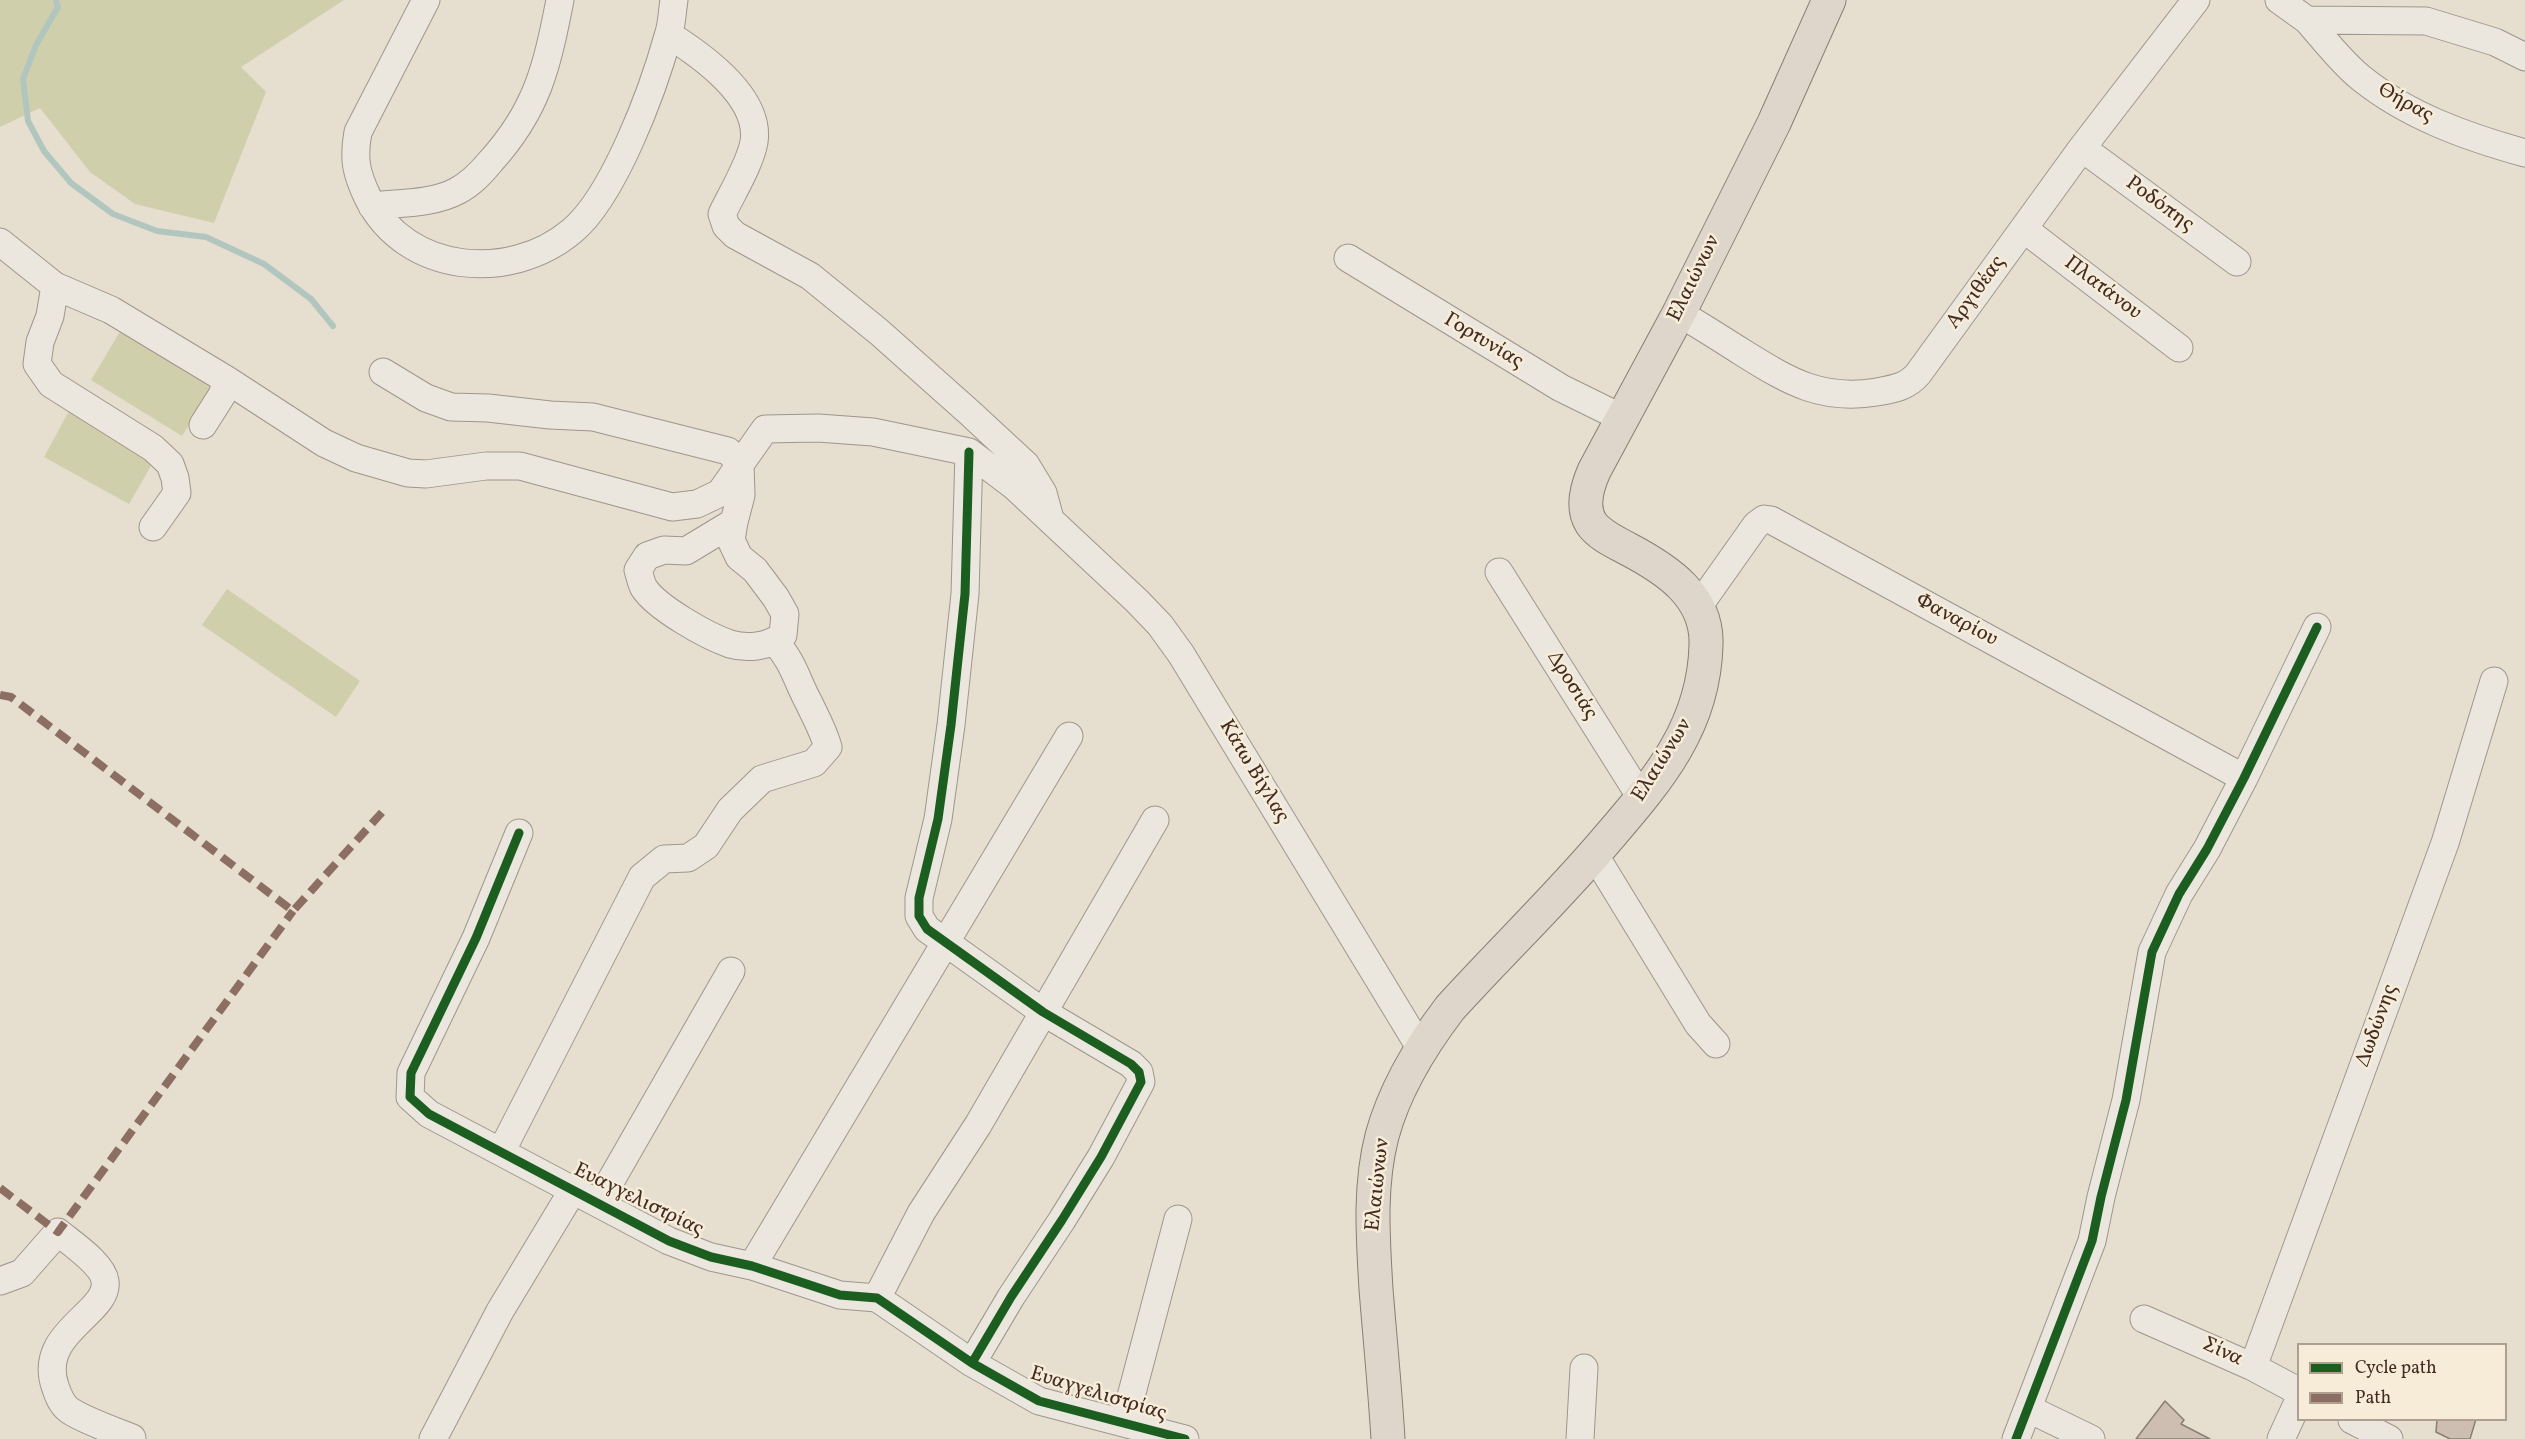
<!DOCTYPE html>
<html>
<head>
<meta charset="utf-8">
<style>
  body { margin:0 }
  #map { position:relative; width:2525px; height:1439px; overflow:hidden; background:#e6dece; font-family:Vollkorn,serif }
  canvas { display:block }
  .legend { position:absolute; left:2297px; top:1343px; width:210px; height:78px; box-sizing:border-box; background:#f6ecd8; border:2px solid #ae9f90; margin:0; padding:8px 10px; list-style:none; font-size:18px; color:#432c23 }
  .legend li { display:flex; align-items:center; gap:12px; height:30px }
  .legend b { width:30px; border:2px solid #ae9f90 }
</style>
</head>
<body>
<div id="map">
<canvas width="2525" height="1439"></canvas>
<ul class="legend">
<li><b style="height:8px;background:#1b5e20"></b>Cycle path</li>
<li><b style="height:8px;background:#8d6e63"></b>Path</li>
</ul>
</div>
<script>
const c = document.querySelector('canvas').getContext('2d');
c.lineJoin = 'round';
function paint(path, color) {
  c.fillStyle = color;
  c.fill(path, 'evenodd');
}
function strokePath(path, color, width, dash) {
  c.strokeStyle = color;
  c.lineWidth = width;
  c.lineCap = dash ? 'butt' : 'round';
  c.setLineDash(dash || []);
  c.stroke(path);
}
function label(font, color, halo, rows, align = 'center') {
  c.font = font + ' Vollkorn,serif';
  c.lineWidth = 5;
  c.setLineDash([]);
  c.textBaseline = 'middle';
  c.strokeStyle = halo;
  c.fillStyle = color;
  for (const [text, x, y, turn = 0] of rows) {
    c.save();
    c.translate(x, y);
    c.rotate((+turn || 0) * Math.PI / 180);
    c.textAlign = isNaN(turn) ? turn : align;
    if (halo) c.strokeText(text, 0, 0);
    c.fillText(text, 0, 0);
    c.restore();
  }
}
const green = new Path2D(`
  M 0,0 L 344,0 L 241,67 L 266,92 L 214,223 L 135,204 L 90,172 L 40,108 L 0,127 Z
  M 121,330 L 213,386 L 182,436 L 91,380 Z
  M 69,411 L 155,459 L 129,504 L 44,457 Z
  M 227,589 L 360,681 L 336,717 L 202,625 Z`);
const stream = new Path2D(`
  M 56,0 L 58,7 L 36,45 L 23,79 L 28,121 L 44,151 L 71,183 L 113,214 L 157,231 L 206,237 L 264,264 L 311,299 L 333,326`);
const building = new Path2D(`
  M 2165,1401 L 2184,1420 L 2181,1424 L 2210,1439 L 2136,1439 Z
  M 2437,1419 L 2476,1419 L 2470,1439 L 2450,1439 L 2436,1432 Z`);
const minor = new Path2D(`
  M 426,0 L 358,132 C 353,159 356,173 368,198 C 406,274 510,283 572,231 C 614,196 653,90 668,36 C 672,25 672,12 674,0
  M 2279,0 L 2307,20 L 2426,21 L 2495,42 L 2525,57
  M 2307,20 C 2324,39 2341,62 2361,78 C 2408,116 2467,137 2525,153
  M 669,35 C 701,55 761,97 754,142 C 750,164 732,193 722,214 L 726,226 L 735,235 L 810,276 L 879,332 L 970,413 L 1026,465 L 1043,493 L 1049,515
  M 2082,148 L 2237,262
  M 372,206 C 399,203 433,204 457,191 C 471,184 481,173 491,161 C 538,109 547,66 560,0
  M 2024,229 L 2179,348
  M 0,242 L 55,286 L 111,310 L 227,380 L 324,443 L 356,458 L 408,473 L 426,474 L 486,466 L 520,466 L 672,507 L 697,504 L 720,493 L 765,429 L 818,428 L 873,432 L 969,452 L 1014,486 L 1137,601 L 1160,625 L 1181,654 L 1421,1049
  M 1348,258 L 1561,388 L 1622,418
  M 55,286 L 50,316 L 40,342 L 37,364 L 51,384 L 153,448 L 170,464 L 175,478 L 177,493 L 153,527
  M 1679,313 C 1701,326 1723,340 1745,354 C 1790,382 1822,401 1877,392 C 1893,389 1907,387 1918,374 L 2082,148 L 2196,0
  M 383,372 L 426,398 L 451,407 L 488,408 L 550,415 L 593,417 L 728,451 L 740,463 L 741,495 L 734,522 L 686,551 L 664,550 L 647,556 L 638,570 C 640,576 641,583 644,588 C 657,608 707,636 730,644 C 747,649 769,647 783,635 L 785,614 L 776,598 L 755,570 L 739,557 L 731,540 L 734,522
  M 203,425 L 222,395 L 227,380
  M 969,452 L 965,594 L 951,725 L 938,819 L 919,898 L 919,916 L 927,929 L 1043,1012 L 1131,1064 L 1139,1072 L 1141,1082 L 1101,1157 L 1062,1220 L 1011,1297 L 972,1363
  M 1499,572 L 1642,799
  M 1698,607 L 1756,525 L 1764,519 L 1771,520 L 2244,778
  M 519,833 L 476,938 L 411,1073 L 410,1097 L 429,1114 L 669,1241 L 711,1257 L 752,1266 L 840,1295 L 877,1298 L 972,1363 L 1039,1401 L 1185,1439
  M 1594,854 L 1698,1024 L 1716,1044
  M 501,1152 L 642,877 L 664,859 L 688,858 L 706,846 L 730,810 L 762,779 L 814,763 L 828,747 C 823,730 816,718 809,703 C 797,681 793,661 775,642
  M 598,1203 L 731,971
  M 752,1266 L 1069,736
  M 0,1281 L 22,1273 L 58,1232 C 71,1243 103,1264 105,1281 C 110,1313 37,1332 55,1386 C 58,1395 61,1404 69,1410 C 83,1420 115,1431 132,1438
  M 877,1298 L 921,1213 L 978,1125 L 1155,820
  M 2144,1319 L 2253,1367 L 2298,1391
  M 2253,1367 L 2445,843 L 2494,681
  M 2029,1409 L 2091,1439
  M 2352,1420 L 2389,1439
  M 1124,1423 L 1178,1219
  M 433,1439 L 500,1311 L 573,1190
  M 1580,1439 L 1584,1368
  M 2016,1439 L 2092,1241 L 2101,1197 L 2126,1100 L 2152,952 L 2179,894 L 2207,849 L 2244,778 L 2317,627
  M 2281,1439 L 2298,1402`);
const major = new Path2D(`
  M 1388,1439 C 1385,1389 1380,1339 1376,1289 C 1373,1238 1369,1186 1382,1136 C 1395,1088 1421,1046 1450,1008 C 1500,953 1554,901 1602,845 C 1654,784 1704,730 1706,645 C 1708,596 1666,569 1628,549 C 1615,542 1599,535 1591,523 C 1581,507 1587,487 1594,471 L 1679,313 L 1774,123 L 1829,0`);
const quiet = new Path2D(`
  M 0,695 L 11,697 L 293,911 L 385,809
  M 0,1188 L 58,1232 L 293,911`);
const cycleway = new Path2D(`
  M 969,452 L 965,594 L 951,725 L 938,819 L 919,898 L 919,916 L 927,929 L 1043,1012 L 1131,1064 L 1139,1072 L 1141,1082 L 1101,1157 L 1062,1220 L 1011,1297 L 972,1363
  M 519,833 L 476,938 L 411,1073 L 410,1097 L 429,1114 L 669,1241 L 711,1257 L 752,1266 L 840,1295 L 877,1298 L 972,1363 L 1039,1401 L 1185,1439
  M 2016,1439 L 2092,1241 L 2101,1197 L 2126,1100 L 2152,952 L 2179,894 L 2207,849 L 2244,778 L 2317,627`);
const streetNames = [
  ["Θήρας",2405,104,29],
  ["Ροδόπης",2159,205,36],
  ["Ελαιώνων",1695,279,-64],
  ["Πλατάνου",2102,289,37],
  ["Αργιθέας",1977,293,-54],
  ["Γορτυνίας",1483,342,31],
  ["Φαναρίου",1956,621,28],
  ["Δροσιάς",1571,686,58],
  ["Ελαιώνων",1663,761,-58],
  ["Κάτω Βίγλας",1253,772,59],
  ["Δωδώνης",2378,1026,-70],
  ["Ελαιώνων",1379,1185,-84],
  ["Ευαγγελιστρίας",638,1201,26],
  ["Σίνα",2222,1353,24],
  ["Ευαγγελιστρίας",1098,1395,17]
];
paint(green, '#d0cfac');
strokePath(stream, '#b2c6c0', 6);
paint(building, '#cebeb1');
strokePath(building, '#877f75', 1.5);
strokePath(minor, '#9e968c', 29);
strokePath(major, '#877f75', 35);
strokePath(minor, '#ebe7df', 27);
strokePath(major, '#ded6ca', 33);
strokePath(quiet, '#8d6e63', 8, [15, 8]);
strokePath(cycleway, '#1b5e20', 9);
label('21px', '#432c23', '#f6ecd8', streetNames);
</script>
</body>
</html>
